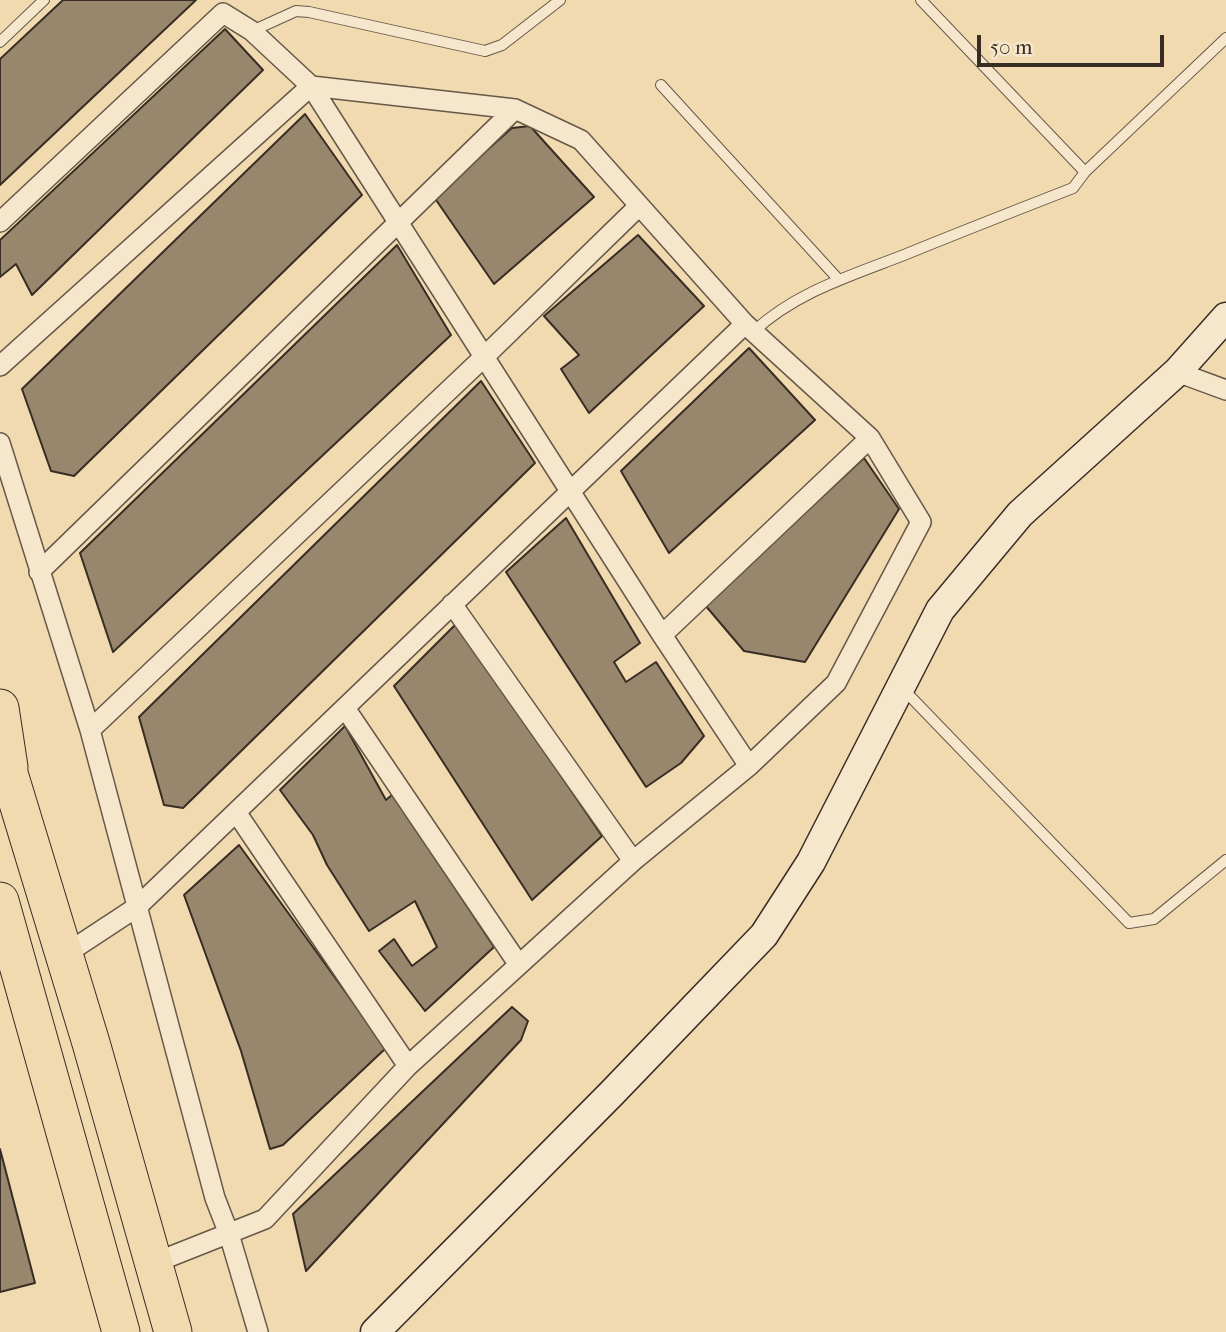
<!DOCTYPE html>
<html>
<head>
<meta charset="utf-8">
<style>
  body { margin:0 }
  #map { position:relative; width:1226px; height:1332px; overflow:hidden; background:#f1dab0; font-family:"IM FELL French Canon",serif }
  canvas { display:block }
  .scale { position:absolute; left:977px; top:35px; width:187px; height:32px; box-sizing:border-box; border:4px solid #382d25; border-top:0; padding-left:9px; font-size:21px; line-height:24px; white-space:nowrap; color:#382d25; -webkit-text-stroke:5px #f6e7cc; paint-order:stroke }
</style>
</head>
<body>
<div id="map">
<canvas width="1226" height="1332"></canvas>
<div class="scale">50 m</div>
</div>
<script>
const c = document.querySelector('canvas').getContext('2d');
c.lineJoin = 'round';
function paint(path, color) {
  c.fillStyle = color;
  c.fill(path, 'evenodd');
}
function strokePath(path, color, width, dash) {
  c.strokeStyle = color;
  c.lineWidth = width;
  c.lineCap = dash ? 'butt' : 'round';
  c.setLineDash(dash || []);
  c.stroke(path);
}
const building = new Path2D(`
  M 63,0 L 196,0 L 0,185 L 0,59 Z
  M 225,29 L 263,70 L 32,295 L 16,264 L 0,277 L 0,240 Z
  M 305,114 L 362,195 L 74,476 L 51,471 L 22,389 Z
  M 530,126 L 594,197 L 494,284 L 434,197 L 512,128 Z
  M 638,235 L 704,306 L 589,413 L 561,369 L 579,355 L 544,316 Z
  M 397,245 L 451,335 L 113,652 L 80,553 Z
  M 749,348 L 815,420 L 669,553 L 621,471 Z
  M 481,381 L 535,463 L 183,808 L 164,805 L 139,717 Z
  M 864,458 L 899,509 L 805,662 L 744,651 L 705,605 Z
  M 566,518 L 640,643 L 614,662 L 626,682 L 656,662 L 704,736 L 681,763 L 646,787 L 506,572 Z
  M 457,623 L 602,836 L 532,900 L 394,686 Z
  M 345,726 L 386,800 L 393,794 L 494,947 L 425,1011 L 379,951 L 394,939 L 412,966 L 437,947 L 415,901 L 369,931 L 327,865 L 313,835 L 280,790 Z
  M 239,845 L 386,1048 L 283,1145 L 270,1149 L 241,1051 L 184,895 Z
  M 512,1007 L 528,1021 L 521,1040 L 306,1271 L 293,1214 Z
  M 0,1149 L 35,1283 L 0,1292 Z`);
const lane = new Path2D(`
  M 921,0 L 1085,172 L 1226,38
  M 252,31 L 296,11 L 309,12 L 485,51 L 502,45 L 560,0
  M 0,42 L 44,0
  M 661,85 L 839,280
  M 753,332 C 796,292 850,276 904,255 C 960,232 1017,210 1073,188 L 1085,172
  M 904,690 L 1129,923 L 1154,919 L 1226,860`);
const street = new Path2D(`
  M 0,222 L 223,13 L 252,31 L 311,86 L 662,635 L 749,766
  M 0,366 L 311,86 L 515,109 L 581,140 L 745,324 L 870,438 L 921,522 L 836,683 L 749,766 L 633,861 L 408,1066 L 265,1219 L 154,1263
  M 1177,372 L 1226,390
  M 0,443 L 90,730 L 215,1198 L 229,1234 L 258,1332
  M 39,572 L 515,109
  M 452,604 L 633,861
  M 662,635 L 870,438
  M 345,708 L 519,965
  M 90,730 L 484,357 L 639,206
  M 236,812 L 408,1066
  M 64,955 L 137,907 L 745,324`);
const secondary = new Path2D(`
  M 375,1332 L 612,1093 L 764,935 L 811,862 L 940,610 L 1020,514 L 1177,372 L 1226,317`);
const highway = new Path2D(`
  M 0,708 L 9,767
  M 0,744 L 91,1043 L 173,1332
  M 0,901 L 121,1332`);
paint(building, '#98876d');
strokePath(building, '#382d25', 2);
strokePath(lane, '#665848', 12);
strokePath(street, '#665848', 22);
strokePath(secondary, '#382d25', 31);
strokePath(highway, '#382d25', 39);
strokePath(lane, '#f6e7cc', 10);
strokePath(street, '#f6e7cc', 19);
strokePath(secondary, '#f6e7cc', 28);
strokePath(highway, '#f1dab0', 37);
</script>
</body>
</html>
